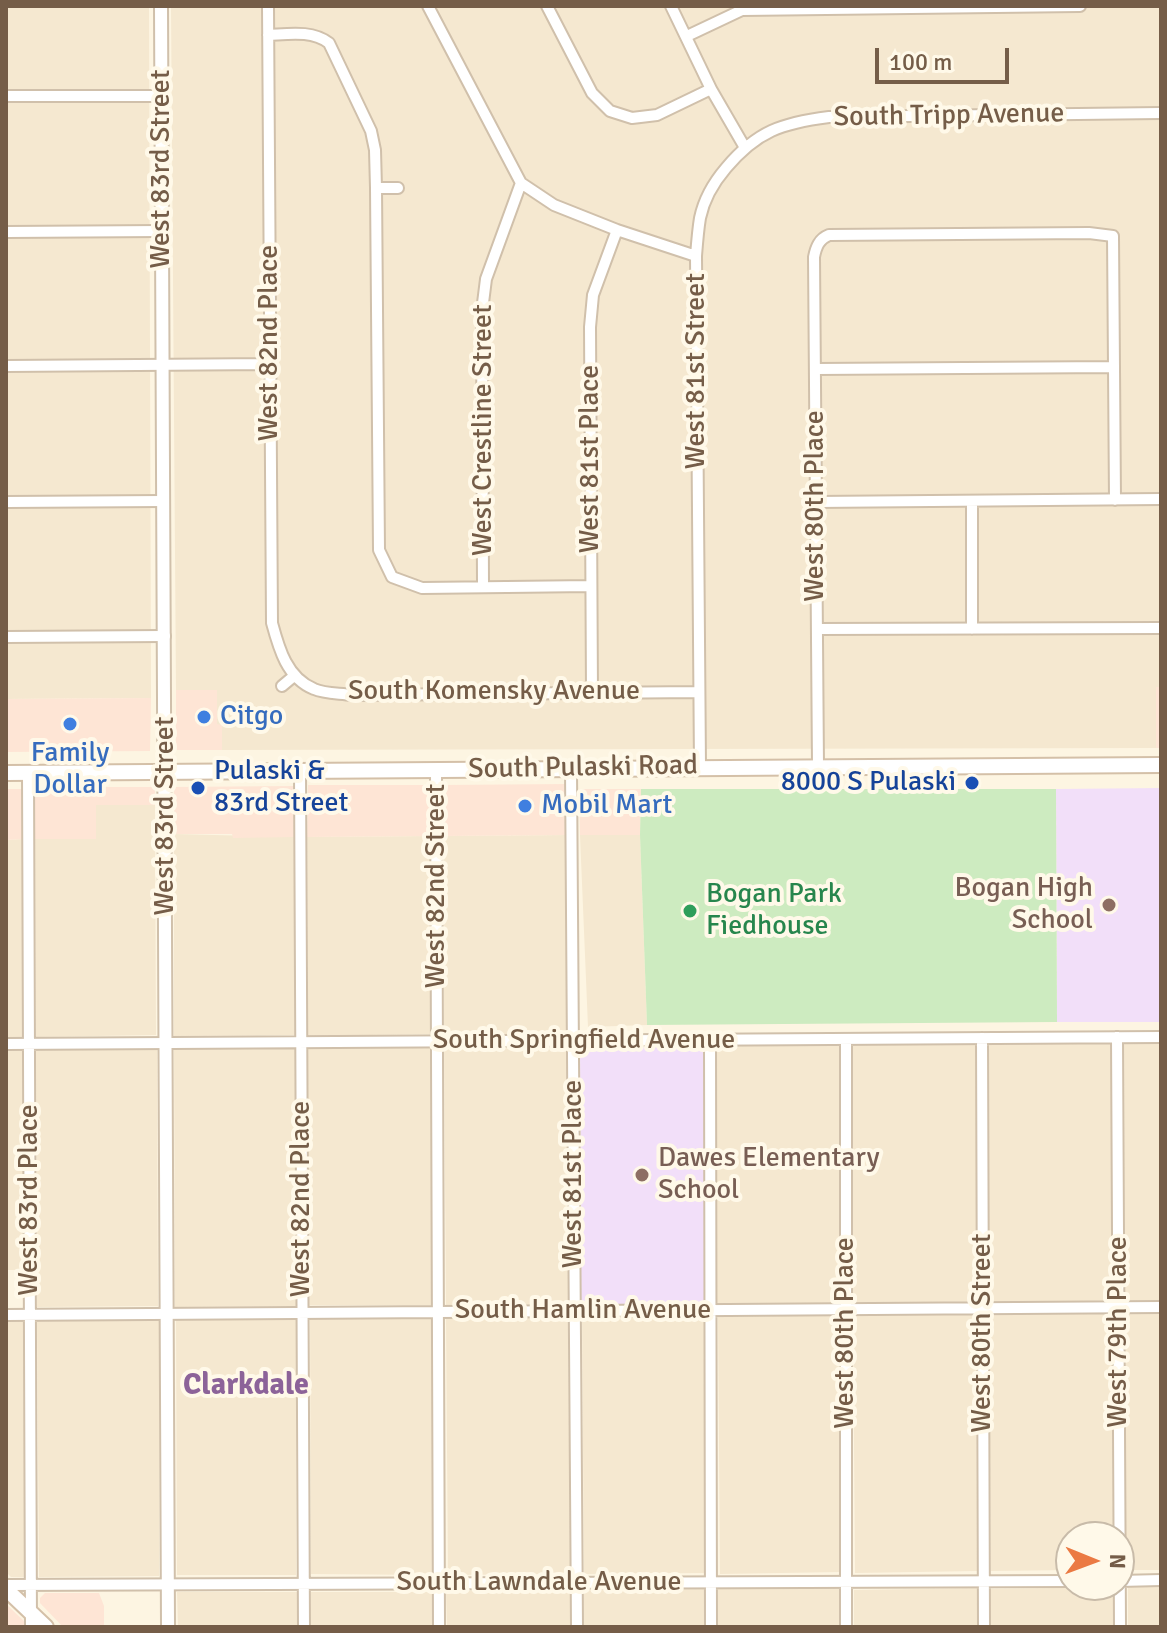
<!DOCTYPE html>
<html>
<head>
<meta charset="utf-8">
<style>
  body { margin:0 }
  #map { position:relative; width:1167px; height:1633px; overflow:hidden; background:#fdf5e2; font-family:Signika,sans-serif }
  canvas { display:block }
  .frame { position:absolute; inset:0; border:8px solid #755d48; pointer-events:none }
  .north { position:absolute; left:1055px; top:1521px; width:80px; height:80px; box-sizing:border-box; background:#fff9e9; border:2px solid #c8bba9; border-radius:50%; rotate:91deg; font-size:22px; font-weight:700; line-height:32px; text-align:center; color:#755d48 }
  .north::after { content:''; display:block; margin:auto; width:28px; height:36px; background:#eb7a43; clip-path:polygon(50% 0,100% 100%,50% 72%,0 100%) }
  .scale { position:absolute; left:875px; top:48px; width:134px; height:36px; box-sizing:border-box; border:4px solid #755d48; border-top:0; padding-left:10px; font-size:24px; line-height:28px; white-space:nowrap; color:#755d48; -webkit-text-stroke:6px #fff9e9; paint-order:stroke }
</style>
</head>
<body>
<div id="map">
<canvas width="1167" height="1633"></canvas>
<div class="frame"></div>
<div class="north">N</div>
<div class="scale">100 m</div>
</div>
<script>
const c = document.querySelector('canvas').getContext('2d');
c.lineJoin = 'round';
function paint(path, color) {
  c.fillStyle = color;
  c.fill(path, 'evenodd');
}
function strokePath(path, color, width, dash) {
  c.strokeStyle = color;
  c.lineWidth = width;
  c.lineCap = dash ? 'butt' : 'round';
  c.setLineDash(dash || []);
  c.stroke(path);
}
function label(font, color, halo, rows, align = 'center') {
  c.font = font + ' Signika,sans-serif';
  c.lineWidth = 8;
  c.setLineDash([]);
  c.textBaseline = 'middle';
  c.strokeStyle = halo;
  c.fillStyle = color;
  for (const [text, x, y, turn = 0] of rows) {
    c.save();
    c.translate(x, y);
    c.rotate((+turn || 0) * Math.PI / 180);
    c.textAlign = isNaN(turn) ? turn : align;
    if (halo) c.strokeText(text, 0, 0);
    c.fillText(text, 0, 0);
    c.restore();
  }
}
const residential = new Path2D(`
  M 6,6 L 149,6 L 151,698 L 6,699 Z
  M 171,6 L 1161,6 L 1161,687 L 1156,688 L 1156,748 L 222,750 L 222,725 L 217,725 L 217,690 L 176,690 Z
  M 95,805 L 155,805 L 156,1035 L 36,1037 L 35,839 L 95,839 Z
  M 174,834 L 295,837 L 296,1035 L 174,1036 Z
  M 568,835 L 569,1034 L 444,1035 L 444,836 Z
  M 580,835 L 640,835 L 647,1025 L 588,1027 Z
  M 432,836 L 433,1034 L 308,1036 L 307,837 Z
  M 23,839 L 25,1037 L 6,1037 L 6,840 Z
  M 1113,1041 L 1113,1301 L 989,1302 L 988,1045 Z
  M 1161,1041 L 1161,1301 L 1125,1301 L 1124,1042 Z
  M 976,1042 L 978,1303 L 853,1303 L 853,1043 Z
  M 840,1043 L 842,1304 L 717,1305 L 717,1044 Z
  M 431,1046 L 433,1305 L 308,1305 L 308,1048 Z
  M 444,1046 L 567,1046 L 568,1304 L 446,1305 Z
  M 157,1047 L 158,1306 L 37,1307 L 36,1049 Z
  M 295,1047 L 297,1306 L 175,1307 L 174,1048 Z
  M 6,1049 L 23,1049 L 25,1270 L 6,1270 Z
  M 1112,1312 L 1113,1537 L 1071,1537 L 1071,1570 L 991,1571 L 989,1315 Z
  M 1161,1312 L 1161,1570 L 1126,1570 L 1125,1313 Z
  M 976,1314 L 977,1571 L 855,1573 L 853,1316 Z
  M 705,1315 L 706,1573 L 584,1574 L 582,1317 Z
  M 841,1315 L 842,1572 L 720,1574 L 718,1317 Z
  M 568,1316 L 570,1574 L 448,1575 L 446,1319 Z
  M 310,1318 L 432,1318 L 434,1575 L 311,1574 Z
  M 176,1319 L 296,1319 L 296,1575 L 177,1575 Z
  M 159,1320 L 159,1576 L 39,1577 L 37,1321 Z
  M 25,1321 L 26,1577 L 11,1577 L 6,1572 L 6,1321 Z
  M 1113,1587 L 1113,1627 L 990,1627 L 990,1589 Z
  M 1128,1587 L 1161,1587 L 1161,1627 L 1128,1627 Z
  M 842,1588 L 842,1627 L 718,1627 L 718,1589 Z
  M 977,1588 L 977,1627 L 854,1627 L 854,1590 Z
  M 706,1589 L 706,1627 L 582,1627 L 582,1590 Z
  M 570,1590 L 570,1627 L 447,1627 L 446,1591 Z
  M 177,1592 L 297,1592 L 297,1627 L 178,1627 Z
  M 311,1592 L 434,1592 L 434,1627 L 311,1627 Z`);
const commercial = new Path2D(`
  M 1156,687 L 1161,687 L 1161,748 L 1156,748 Z
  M 176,690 L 217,690 L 217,724 L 222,725 L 222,750 L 176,750 Z
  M 151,698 L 150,751 L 6,752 L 6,699 Z
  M 568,784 L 568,835 L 444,836 L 443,785 Z
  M 308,785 L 431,785 L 432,836 L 307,837 Z
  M 294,786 L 295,837 L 233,838 L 232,834 L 174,834 L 174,787 Z
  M 34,787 L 155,787 L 155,805 L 96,805 L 96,839 L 35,839 Z
  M 6,789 L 23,789 L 23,839 L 6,840 Z
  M 579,789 L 641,789 L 640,835 L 580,835 Z
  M 45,1593 L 99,1593 L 104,1606 L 104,1627 L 63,1627 L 40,1603 L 40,1598 Z
  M 6,1604 L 25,1622 L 25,1627 L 6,1627 Z`);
const education = new Path2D(`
  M 1161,788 L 1161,1022 L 1057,1022 L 1056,789 Z
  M 704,1044 L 704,1304 L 581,1304 L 580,1045 Z`);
const green = new Path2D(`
  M 641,789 L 1056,789 L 1057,1022 L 647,1025 L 640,835 Z`);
const minor = new Path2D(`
  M 268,6 L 272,623 C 279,649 287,678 314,689 C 325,694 340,693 352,695 L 699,692
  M 428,6 L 521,183 L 554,205 L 617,230 L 696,256
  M 547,6 L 592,93 L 610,111 L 632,118 L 657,115 L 711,89
  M 671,6 L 711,89 L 744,146
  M 268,35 C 289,34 312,30 329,43 L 371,131 L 375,150 L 376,188 L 379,550 L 392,577
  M 687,36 L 742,10 L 1080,6
  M 6,96 L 161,96
  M 376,188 L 398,188
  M 6,232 L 162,231
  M 1113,236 L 1115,500
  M 6,366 L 269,364
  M 816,369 L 1114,367
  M 6,502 L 164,501
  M 816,502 L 1161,499
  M 972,502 L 972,629
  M 392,577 L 422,588 L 591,586
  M 483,587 L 482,311 L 486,279 L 521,183
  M 817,629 L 1161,628
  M 6,637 L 165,636
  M 282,686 L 294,676
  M 592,693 L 590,327 L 593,295 L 617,230
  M 818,766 L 814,257 C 816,247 819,239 829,235 L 1089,233 L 1113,236
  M 700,767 L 696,256 C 697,243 698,230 700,218 C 704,199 714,182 726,168 C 757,131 782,123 829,117 L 1161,113
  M 571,769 L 577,1627
  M 300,770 L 304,1627
  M 436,770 L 439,1627
  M 28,773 L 31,1627
  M 1117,1037 L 1120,1627
  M 982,1038 L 984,1627
  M 846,1039 L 846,1627
  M 710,1040 L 711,1627
  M 6,1044 L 1161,1037
  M 6,1315 L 1161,1307
  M 1119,1581 L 1161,1580
  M 6,1585 L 1071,1581`);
const tertiary = new Path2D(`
  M 161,6 L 168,1627`);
const secondary = new Path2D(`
  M 6,773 L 1161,765
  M 6,1589 L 46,1627`);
const markers = [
  [204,717,8,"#3f7fe0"],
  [70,724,8,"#3f7fe0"],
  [972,783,8,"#1a4fb4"],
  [198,788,8,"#1a4fb4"],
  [525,806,8,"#3f7fe0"],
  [1109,905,8,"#8d6e63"],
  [690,911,8,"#2e9e5b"],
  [642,1175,8,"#8d6e63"]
];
const streetNames = [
  ["South Tripp Avenue",949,116,-1],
  ["West 83rd Street",162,169,-90],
  ["West 82nd Place",270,343,-90],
  ["West 81st Street",697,371,-90],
  ["West Crestline Street",484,430,-90],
  ["West 81st Place",591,459,-90],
  ["West 80th Place",816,506,-90],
  ["South Komensky Avenue",494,692],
  ["South Pulaski Road",583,768,-1],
  ["West 83rd Street",166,816,-90],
  ["West 82nd Street",437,886,-90],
  ["South Springfield Avenue",584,1041],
  ["West 81st Place",574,1174,-90],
  ["West 82nd Place",302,1199,-90],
  ["West 83rd Place",30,1200,-90],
  ["South Hamlin Avenue",583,1311],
  ["West 79th Place",1119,1332,-90],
  ["West 80th Place",846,1333,-90],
  ["West 80th Street",983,1333,-90],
  ["South Lawndale Avenue",539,1583]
];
const shopNames = [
  ["Citgo",220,717],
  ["Family",70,754,"center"],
  ["Dollar",70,786,"center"],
  ["Mobil Mart",541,806]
];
const transitNames = [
  ["Pulaski &",214,772],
  ["83rd Street",214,804],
  ["8000 S Pulaski",956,783,"right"]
];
const educationNames = [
  ["Bogan High",1093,889],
  ["School",1093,921],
  ["Dawes Elementary",658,1159,"left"],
  ["School",658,1191,"left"]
];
const leisureNames = [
  ["Bogan Park",706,895],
  ["Fiedhouse",706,927]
];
const neighbourhoodNames = [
  ["Clarkdale",246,1386]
];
paint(residential, '#f5e8d0');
paint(commercial, '#fee5d5');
paint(education, '#f2dff9');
paint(green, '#cdebc0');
strokePath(minor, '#d0c0ab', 14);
strokePath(tertiary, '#d0c0ab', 16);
strokePath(secondary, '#d4c0a8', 18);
strokePath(minor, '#fff', 10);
strokePath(tertiary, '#fff', 12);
strokePath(secondary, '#fff', 14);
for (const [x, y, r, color] of markers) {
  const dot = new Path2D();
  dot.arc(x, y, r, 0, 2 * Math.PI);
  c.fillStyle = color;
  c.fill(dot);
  strokePath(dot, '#fff9e9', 3);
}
label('28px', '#755d48', '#fff9e9', streetNames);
label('28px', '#366cbe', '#fff9e9', shopNames, 'left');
label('28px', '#164399', '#fff9e9', transitNames, 'left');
label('28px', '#785e54', '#fff9e9', educationNames, 'right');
label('28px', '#27864d', '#fff9e9', leisureNames, 'left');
label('bold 30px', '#8c6399', '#fff9e9', neighbourhoodNames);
</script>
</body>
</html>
